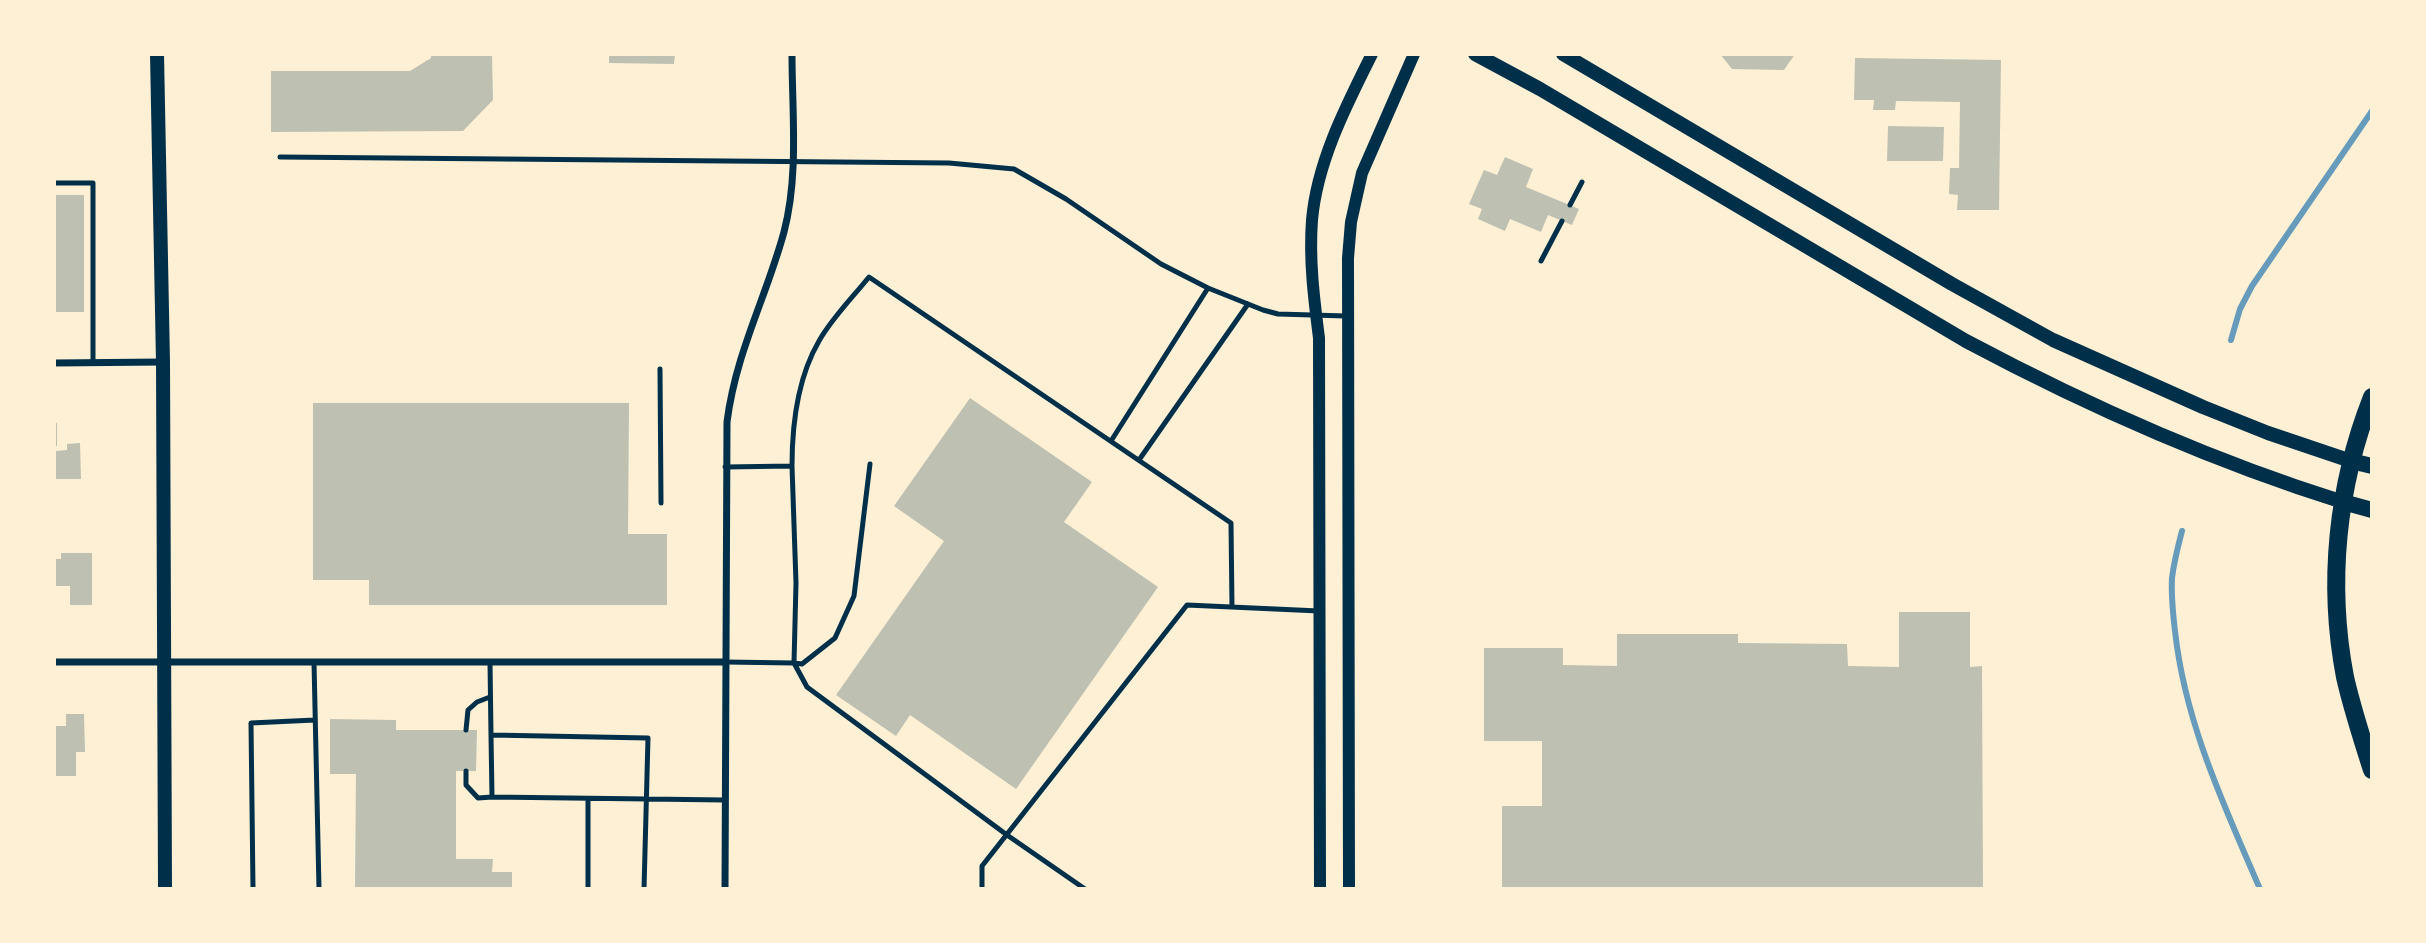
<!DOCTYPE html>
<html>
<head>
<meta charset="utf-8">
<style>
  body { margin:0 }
  #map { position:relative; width:2426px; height:943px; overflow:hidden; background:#fdf0d5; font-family:Arial,sans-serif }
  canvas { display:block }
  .frame { position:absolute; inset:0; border:56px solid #fdf0d5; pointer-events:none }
</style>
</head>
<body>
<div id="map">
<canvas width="2426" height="943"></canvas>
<div class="frame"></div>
</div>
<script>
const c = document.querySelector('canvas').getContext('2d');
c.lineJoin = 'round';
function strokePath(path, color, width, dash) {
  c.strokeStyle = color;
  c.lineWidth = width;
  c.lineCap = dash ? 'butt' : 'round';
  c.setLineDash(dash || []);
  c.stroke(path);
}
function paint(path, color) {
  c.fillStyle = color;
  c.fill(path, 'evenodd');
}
const stream = new Path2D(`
  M 2231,340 L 2240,309 L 2252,286 L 2372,111
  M 2182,531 C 2178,546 2174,562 2172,578 C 2171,595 2173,614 2175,631 C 2185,723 2224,805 2260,889`);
const building = new Path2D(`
  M 431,54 L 492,54 L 493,100 L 463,131 L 271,132 L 271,71 L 410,71 L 431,58 Z
  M 609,54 L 675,54 L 674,64 L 609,63 Z
  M 1720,54 L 1795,54 L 1784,70 L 1732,69 Z
  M 1855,58 L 2001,60 L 1999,210 L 1957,210 L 1958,195 L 1949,194 L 1950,168 L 1959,168 L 1960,102 L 1896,101 L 1895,110 L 1873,110 L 1874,100 L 1854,100 Z
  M 1888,126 L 1944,127 L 1943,161 L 1887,161 Z
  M 1505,157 L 1533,169 L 1526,187 L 1579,209 L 1572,225 L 1548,215 L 1541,232 L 1510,219 L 1505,231 L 1478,219 L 1482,209 L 1469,204 L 1484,170 L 1497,175 Z
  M 54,195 L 84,195 L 84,312 L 54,312 Z
  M 970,398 L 1092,482 L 1064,522 L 1158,587 L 1016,789 L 910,715 L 896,736 L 836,695 L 944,541 L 894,506 Z
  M 313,403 L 629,403 L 628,534 L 667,534 L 667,605 L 369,605 L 369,580 L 313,580 Z
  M 54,423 L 57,423 L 57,446 L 54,445 Z
  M 80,443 L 81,479 L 56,479 L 56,451 L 67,450 L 67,444 Z
  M 61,553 L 92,553 L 92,605 L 70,605 L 70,586 L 54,586 L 54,559 L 61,559 Z
  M 1899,612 L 1970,612 L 1970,667 L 1982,666 L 1983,889 L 1502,889 L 1502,806 L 1542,806 L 1542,741 L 1484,741 L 1484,648 L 1563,648 L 1563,665 L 1617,666 L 1617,634 L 1738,634 L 1738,643 L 1847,644 L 1848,666 L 1899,667 Z
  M 66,714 L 84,714 L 85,752 L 76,752 L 76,776 L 54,776 L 54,726 L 66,726 Z
  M 330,719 L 396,720 L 396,730 L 477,730 L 476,771 L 456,771 L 456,859 L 493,859 L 492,872 L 512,872 L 512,889 L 355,889 L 356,774 L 330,774 Z`);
const service = new Path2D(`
  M 280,157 L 949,163 L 1014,169 L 1066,199 L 1161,264 L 1208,288 L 1263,310 L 1278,314 L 1346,316
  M 54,183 L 93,183 L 93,363
  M 1570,205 L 1582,182
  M 1541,261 L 1562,221
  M 660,369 L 661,503
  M 1111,441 L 1208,288
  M 1139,460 L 1248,304
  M 870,464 L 854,596 L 835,638 L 802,664 L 794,663 L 807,687 L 1007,835 L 1085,889
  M 725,467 L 792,466 C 792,425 798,377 819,341 C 832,318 853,297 869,277 L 1231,523 L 1232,607
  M 314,662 L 319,889
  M 490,662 L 491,735
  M 725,662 L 794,663 L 796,583 L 792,466
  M 466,730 L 468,710 L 477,702 L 490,697
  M 466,771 L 466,785 L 478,798 L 492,797
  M 588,799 L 588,889
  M 253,889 L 251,723 L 315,720
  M 644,889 L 648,738 L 491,735 L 492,797 L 725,800
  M 982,889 L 982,866 L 1187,605 L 1319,611`);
const minor = new Path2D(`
  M 54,363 L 163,362
  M 54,662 L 725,662
  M 725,889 L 727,422 C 736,352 766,298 784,232 C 799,175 792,112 792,54`);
const tertiary = new Path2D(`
  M 1320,889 L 1319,338 C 1314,299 1309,260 1312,220 C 1317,162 1346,106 1372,54
  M 1349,889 L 1348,258 L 1351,222 L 1362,173 L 1414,54`);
const secondary = new Path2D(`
  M 157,54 L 163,362 L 165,889
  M 1475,54 L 1540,89 L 1966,341 C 2088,406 2212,461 2343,502
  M 1563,54 L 1952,284 L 2053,340 L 2203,407 L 2268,433 L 2351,461`);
const primary = new Path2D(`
  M 2351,461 L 2372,466
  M 2343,502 L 2372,510`);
const motorway = new Path2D(`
  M 2372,397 C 2337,486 2327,583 2345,677 C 2352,708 2362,739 2372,770`);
strokePath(stream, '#669bbc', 6);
paint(building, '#bec0b2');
strokePath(service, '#003049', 5);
strokePath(minor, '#003049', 7);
strokePath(tertiary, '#003049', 12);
strokePath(secondary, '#003049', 14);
strokePath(primary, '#003049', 16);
strokePath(motorway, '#003049', 18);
</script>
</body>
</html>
